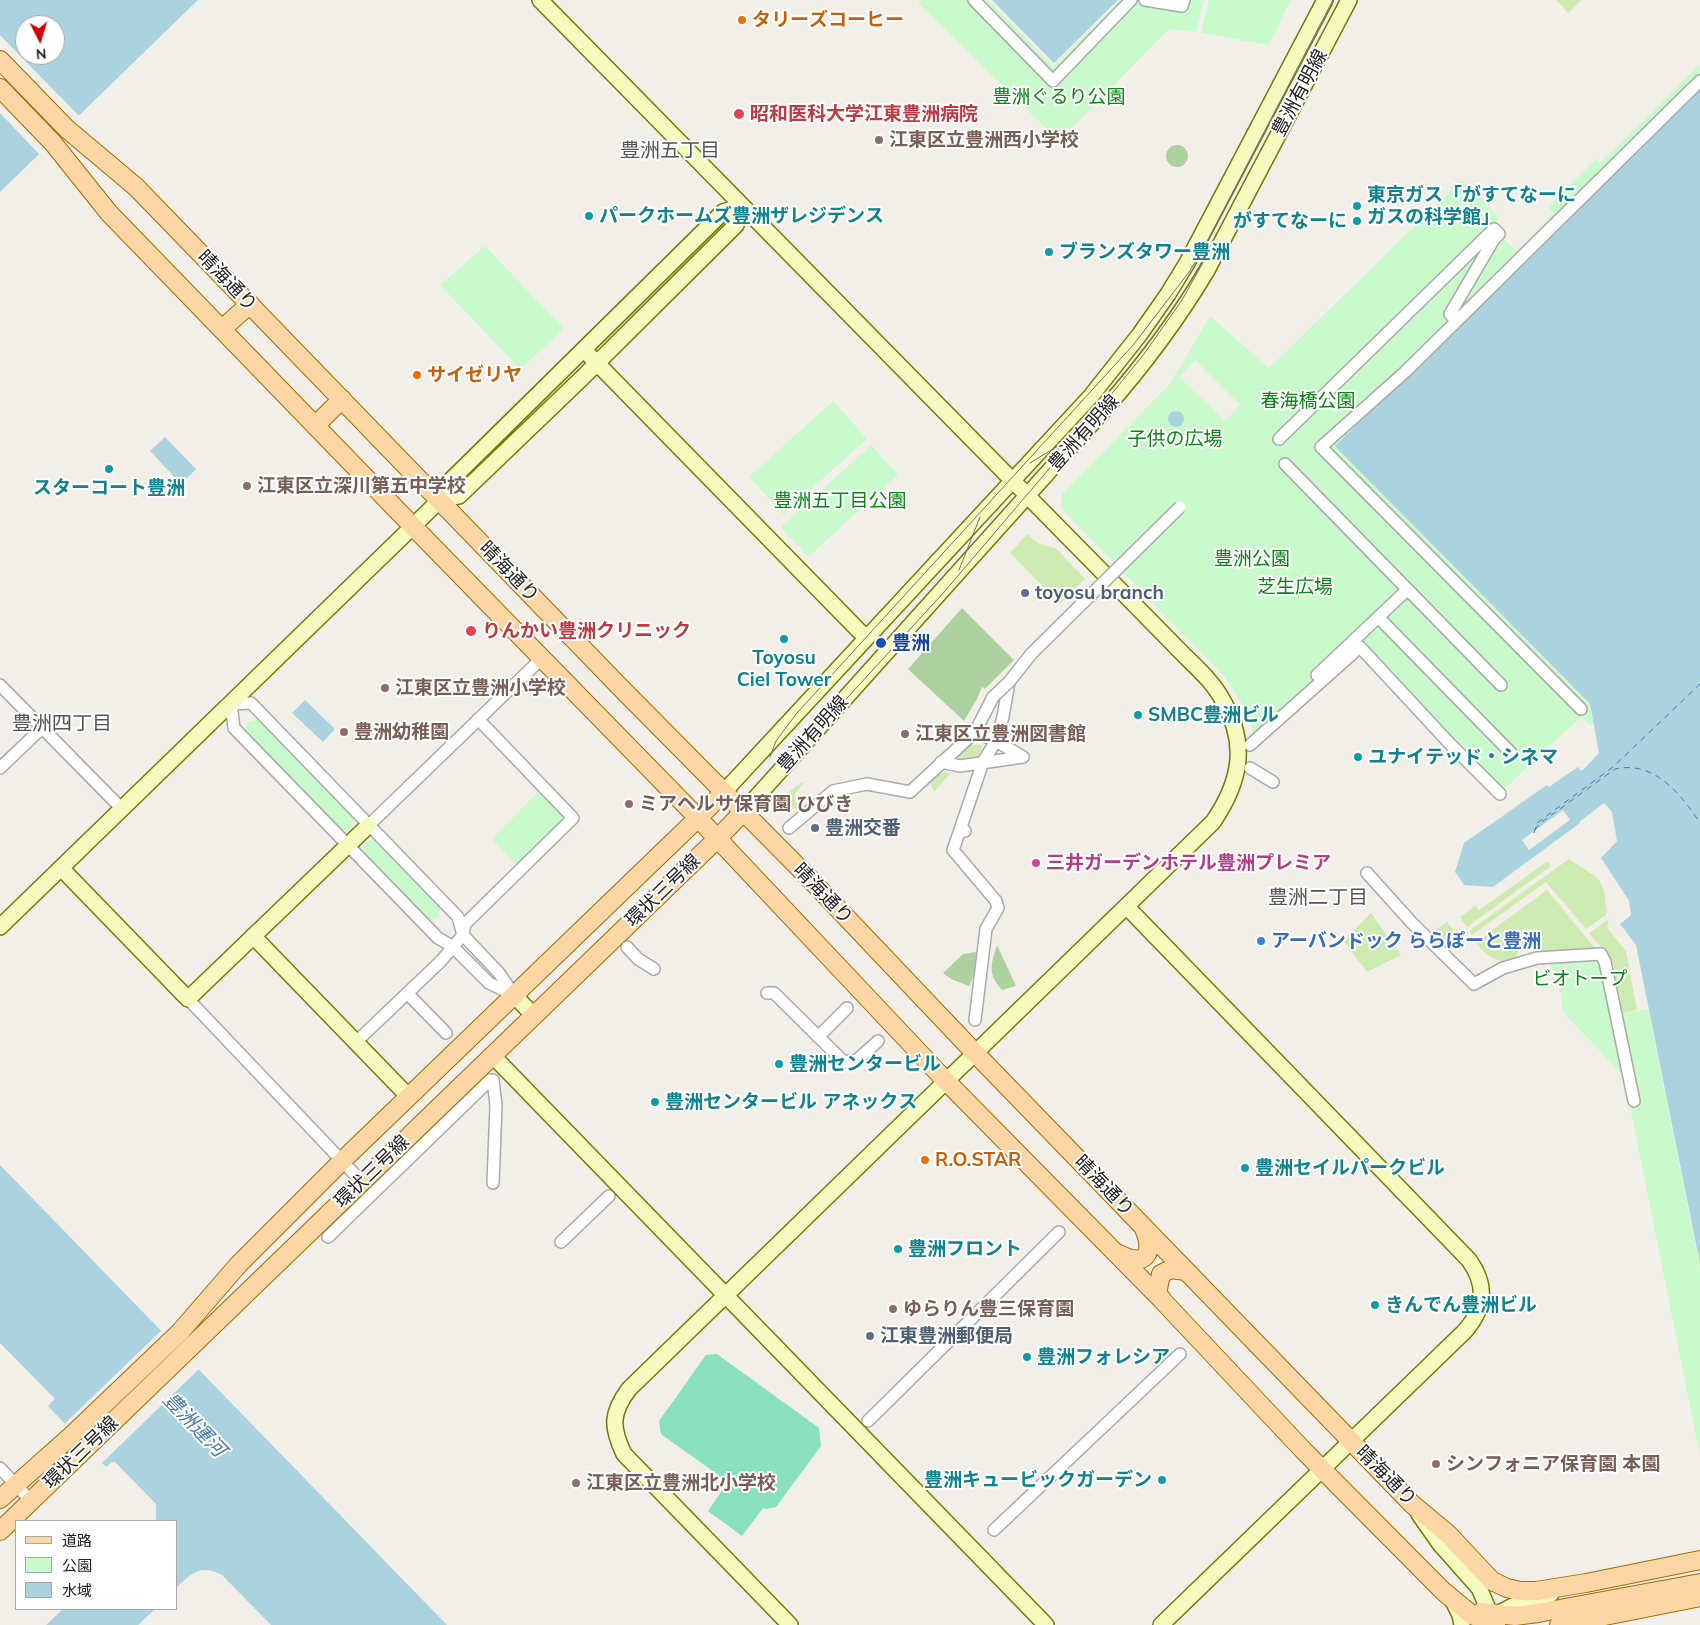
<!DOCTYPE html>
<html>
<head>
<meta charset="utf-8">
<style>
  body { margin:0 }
  #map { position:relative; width:1700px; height:1625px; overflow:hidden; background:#f2efe9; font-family:Mulish,"Noto Sans JP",sans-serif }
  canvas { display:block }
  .legend { position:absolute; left:15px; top:1520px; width:162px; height:90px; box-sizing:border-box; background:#fff; border:1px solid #a7a7a7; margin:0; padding:6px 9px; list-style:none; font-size:15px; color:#222 }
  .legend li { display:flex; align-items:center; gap:10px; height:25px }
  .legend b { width:25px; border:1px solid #a7a7a7 }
  .north { position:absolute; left:15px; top:15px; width:50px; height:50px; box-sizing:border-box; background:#fff; border:1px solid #a7a7a7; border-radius:50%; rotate:175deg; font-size:14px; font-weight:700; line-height:20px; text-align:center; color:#222 }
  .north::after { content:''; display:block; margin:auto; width:18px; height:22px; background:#d40000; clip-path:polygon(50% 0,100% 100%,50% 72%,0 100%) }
</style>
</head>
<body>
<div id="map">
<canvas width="1700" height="1625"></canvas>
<ul class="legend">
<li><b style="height:6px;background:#fcd6a4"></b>道路</li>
<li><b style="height:14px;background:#c8facc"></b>公園</li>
<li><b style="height:14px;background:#aad3df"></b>水域</li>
</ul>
<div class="north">N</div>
</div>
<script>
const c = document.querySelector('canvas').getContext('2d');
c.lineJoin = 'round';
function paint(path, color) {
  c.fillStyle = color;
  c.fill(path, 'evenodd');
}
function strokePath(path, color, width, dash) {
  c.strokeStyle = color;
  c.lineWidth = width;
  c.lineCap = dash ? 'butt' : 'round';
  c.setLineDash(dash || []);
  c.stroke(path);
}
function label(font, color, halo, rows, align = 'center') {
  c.font = font + ' Mulish,"Noto Sans JP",sans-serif';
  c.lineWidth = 4;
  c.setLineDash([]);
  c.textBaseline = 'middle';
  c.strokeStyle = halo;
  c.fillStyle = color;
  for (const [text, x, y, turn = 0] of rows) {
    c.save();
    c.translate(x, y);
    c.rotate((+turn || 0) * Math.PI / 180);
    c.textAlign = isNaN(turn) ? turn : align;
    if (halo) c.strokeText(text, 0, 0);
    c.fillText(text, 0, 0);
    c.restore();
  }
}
const grass = new Path2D(`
  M 1556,0 L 1581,0 L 1568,13 Z
  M 1027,534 L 1038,543 L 1057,549 L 1085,579 L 1060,604 L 1010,553 Z
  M 966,745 L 982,745 L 981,751 L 978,756 L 957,760 Z
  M 945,772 L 950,774 L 934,792 L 930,781 L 935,775 Z
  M 805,781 L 795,794 L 795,801 L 801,807 L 806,806 L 801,809 L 787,808 C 785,793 792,788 805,781 Z
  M 1569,859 L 1598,878 L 1604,890 L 1607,914 L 1586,929 L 1546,882 L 1472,935 L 1469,931 Z
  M 1548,861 L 1551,866 L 1467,927 L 1460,917 L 1475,906 L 1479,910 Z
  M 1547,890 L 1598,952 C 1583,952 1568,954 1554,953 C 1540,952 1533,947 1518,951 L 1515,959 C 1499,966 1485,955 1476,942 Z
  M 1371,913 L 1401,955 L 1367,972 L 1344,941 Z
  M 1609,919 L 1607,926 L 1609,930 L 1626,951 L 1637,1010 L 1623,1013 L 1612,960 L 1589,933 Z
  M 1447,922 L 1459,938 L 1444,949 L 1429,934 Z`);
const forest = new Path2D(`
  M1166 156a11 11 0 1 1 22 0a11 11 0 1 1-22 0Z
  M 962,608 L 1014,660 L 985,689 L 982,687 L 977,699 L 964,721 L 908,669 Z
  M 997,945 L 1016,986 L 1002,990 C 987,974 991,964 997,945 Z
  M 976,952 L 975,973 L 969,986 L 951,979 L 943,973 L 963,954 Z`);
const park = new Path2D(`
  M 921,0 L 988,0 L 1053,66 L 1121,0 L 1204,0 L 1196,32 L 1169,29 L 1059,141 L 918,3 Z
  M 1209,0 L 1291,0 L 1269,45 L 1201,33 Z
  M 1700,64 L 1700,84 L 1335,446 L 1589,704 L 1593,723 L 1591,726 L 1581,717 L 1504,789 L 1360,641 L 1255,743 C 1252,717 1239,697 1224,676 L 1061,508 L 1062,494 L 1170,384 L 1210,316 L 1269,368 L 1462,180 L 1500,218 L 1492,226 L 1516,251 L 1554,213 L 1548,207 L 1596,159 L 1600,163 ZM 1195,360 L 1240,405 L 1225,421 L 1179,377 Z
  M 485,246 L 564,329 L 520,369 L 440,285 Z
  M 833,401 L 867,439 L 783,514 L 749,477 Z
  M 871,445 L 898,475 L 808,557 L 781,527 Z
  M 258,719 L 262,720 L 353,815 C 356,825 350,831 340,831 L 245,732 L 246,726 L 248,722 Z
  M 540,790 L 564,814 L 564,819 L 517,865 L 492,839 Z
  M 375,839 L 441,907 L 438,917 L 432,920 L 424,919 L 362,853 L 364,843 Z
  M 1599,956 L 1621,1073 L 1561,1010 C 1566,998 1554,972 1548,960 Z
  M 1648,1009 L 1700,1268 L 1700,1456 L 1612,1016 Z`);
const pitch = new Path2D(`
  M 717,1354 L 819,1428 L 821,1446 L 776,1507 L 766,1509 L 763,1508 L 742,1536 L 708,1511 L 728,1482 L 661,1434 L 659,1421 L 706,1355 Z`);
const water = new Path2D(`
  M 0,0 L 198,0 L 0,192 ZM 25,25 L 55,25 L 55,55 L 25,55 Z
  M 992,0 L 1118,0 L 1054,63 Z
  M 1700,85 L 1700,1264 L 1636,945 L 1620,924 L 1631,915 L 1629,901 L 1601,858 L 1617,841 L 1612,812 L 1604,803 L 1579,822 L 1580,823 L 1493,887 L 1464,885 L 1455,872 L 1464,843 L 1547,785 L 1549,787 L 1578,767 L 1581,771 L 1583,770 L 1599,753 L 1590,704 L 1335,446 Z
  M1168 419a8 8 0 1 1 16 0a8 8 0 1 1-16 0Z
  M 165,437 L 196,469 L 181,484 L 150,451 Z
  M 305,700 L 335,729 L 323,742 L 292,713 Z
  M 0,1165 L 447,1625 L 271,1625 L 222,1575 C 200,1564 192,1573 176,1588 L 176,1521 L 154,1521 L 156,1519 L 156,1504 L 115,1462 L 112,1462 L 106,1467 L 48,1406 L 55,1399 L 0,1343 Z
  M 63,1609 L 155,1609 L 138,1625 L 46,1625 Z`);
const pier = new Path2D(`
  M 0,35 L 80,117 L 40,155 L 0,113 Z
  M 1563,810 L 1570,820 L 1529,850 L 1522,840 Z
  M 163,1329 L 201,1367 L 101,1464 L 63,1425 Z`);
const ferry = new Path2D(`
  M 1535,830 L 1539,824 L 1615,769 C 1654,760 1681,794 1700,823
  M 1534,833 L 1537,823 L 1613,767 L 1700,684`);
const street = new Path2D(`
  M 974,0 L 1053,81 L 1131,0
  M 1145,0 L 1182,6 L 1184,0
  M 1279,439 L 1494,229 L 1499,234 L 1494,239 L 1450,314 L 1456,321
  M 1285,464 L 1501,685
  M 1379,618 L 1512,754
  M 1317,675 L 1407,590
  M 0,685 L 122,809
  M 251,703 L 458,917 L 463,935 L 499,973 L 514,995 L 489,983 L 452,946 L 438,938 L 234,728 L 231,704 Z
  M 1581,709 L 1321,447 L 1405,372 L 1700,81
  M 975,732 L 996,741 L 1023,757
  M 1250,745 L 1360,647 L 1451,745 L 1500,794
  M 941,762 L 960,766 L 1023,757
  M 0,768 L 42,728
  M 1250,768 L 1273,782
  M 369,825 L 541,659
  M 961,827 L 953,850 L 996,901 L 998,908 L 986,929 L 975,1020
  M 789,828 L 833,791 L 867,784 L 910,792 L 975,732 L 993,697
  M 965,831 L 961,827 L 983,762 L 996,741 L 1003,717 L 1009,682
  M 1367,873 L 1412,923 L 1474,984 L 1503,968 L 1537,958 L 1601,954 L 1605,962 L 1634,1101
  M 627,947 L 638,959 L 654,969
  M 407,993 L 446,1033
  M 767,993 L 774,993 L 844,1062 L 857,1060 L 878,1041
  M 188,999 L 362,1182
  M 818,1037 L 847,1008
  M 356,1042 L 441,961 L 463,935 L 465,924 L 573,818 L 478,719
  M 493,1183 L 496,1105 L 493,1080
  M 328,1237 L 490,1080
  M 561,1242 L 609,1196
  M 868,1421 L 1059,1232
  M 0,1468 L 31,1501
  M 994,1530 L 1180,1354`);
const secondary = new Path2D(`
  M 540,0 L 1184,655 C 1197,668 1213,682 1222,699 C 1248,743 1241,781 1213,822 L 629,1389 C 611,1413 611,1427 624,1454 L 790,1625
  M 590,356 L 866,638
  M 440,500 L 459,496 L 582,378 L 736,225 L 742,206
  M 723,793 L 1091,396 L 1140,334 L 1168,294 L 1187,263 L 1325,0
  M 743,812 L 1104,410 C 1142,367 1176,322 1206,272 L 1349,0
  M 61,868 L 188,999 L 369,825
  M 1127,907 L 1469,1260 C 1487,1285 1485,1308 1465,1331 L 1161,1625
  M 0,927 L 440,500 L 447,484 L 723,212 L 742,206
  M 253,936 L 408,1096
  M 514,995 L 534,1016
  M 493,1056 L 1046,1625
  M 1419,1514 L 1440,1544 L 1479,1588 L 1486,1604 L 1490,1622
  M 1452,1599 L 1460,1615 L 1462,1625
  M 1494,1616 L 1513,1606 L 1551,1594`);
const primary = new Path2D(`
  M 0,60 L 67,129 L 136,187 L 619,686 L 808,877 L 975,1053 L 1412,1504 L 1449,1535 L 1492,1581 L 1507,1588 L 1520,1591 L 1536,1591 L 1586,1583 L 1700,1560
  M 0,88 L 53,143 L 109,213 L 394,507 L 698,818 L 946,1081 L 1162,1300 L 1303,1450 L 1443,1591 L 1472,1615 L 1496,1625
  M 222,329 L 250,304
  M 315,426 L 342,399
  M 1119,1254 C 1145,1268 1155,1254 1144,1229
  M 1162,1299 L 1157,1294 L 1161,1274 L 1171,1269 L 1186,1271
  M 0,1499 L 71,1436 L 180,1332 L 239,1264 L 342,1161 L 698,818 L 723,793
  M 0,1531 L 717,839 L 743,812
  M 1481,1612 L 1515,1616 L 1538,1613 L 1700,1583
  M 1559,1625 L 1700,1597`);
const tram = new Path2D(`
  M 1030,463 L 1071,438
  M 959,570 L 980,517
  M 770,757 L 776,741 L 797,713 L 1134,344 L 1189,272 L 1202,251 L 1333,0
  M 796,765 L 807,743 L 816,732 L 945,591 L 1083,429 L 1144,354 L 1182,300 L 1205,259`);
const streetBridge = new Path2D(`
  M 993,697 L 1009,682 L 1032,653 L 1180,507`);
const markers = [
  [742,20,5,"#e8710a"],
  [739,114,6,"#e0444e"],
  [879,140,5,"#8d6e63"],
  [1357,206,5,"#0f9aa8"],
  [589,216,5,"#0f9aa8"],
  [1357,221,5,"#0f9aa8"],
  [1049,252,5,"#0f9aa8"],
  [417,375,5,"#e8710a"],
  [109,469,5,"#0f9aa8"],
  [247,486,5,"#8d6e63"],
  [1025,593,5,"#5c6f8a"],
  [471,631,6,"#e0444e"],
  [784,639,5,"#0f9aa8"],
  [881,643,6,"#1a4fb4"],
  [385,688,5,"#8d6e63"],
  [1138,715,5,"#0f9aa8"],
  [344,732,5,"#8d6e63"],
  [905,734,5,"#8d6e63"],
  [1358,757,5,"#0f9aa8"],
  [629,804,5,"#8d6e63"],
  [815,828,5,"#5c6f8a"],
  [1036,863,5,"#d1479c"],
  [1261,941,5,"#3f7fe0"],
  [779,1064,5,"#0f9aa8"],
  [655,1102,5,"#0f9aa8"],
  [925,1160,5,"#e8710a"],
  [1245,1168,5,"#0f9aa8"],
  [898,1249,5,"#0f9aa8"],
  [1375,1305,5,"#0f9aa8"],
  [893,1309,5,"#8d6e63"],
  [870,1336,5,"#5c6f8a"],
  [1027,1357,5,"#0f9aa8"],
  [1436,1464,5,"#8d6e63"],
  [1162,1480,5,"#0f9aa8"],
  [576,1483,5,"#8d6e63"]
];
const foodNames = [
  ["タリーズコーヒー",752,20],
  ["サイゼリヤ",427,375],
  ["R.O.STAR",935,1160]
];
const streetNames = [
  ["豊洲有明線",1300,93,-62],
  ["晴海通り",227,281,46],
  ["豊洲有明線",1084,433,-48],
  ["晴海通り",509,572,46],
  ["豊洲有明線",813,734,-48],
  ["環状三号線",663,891,-44],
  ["晴海通り",823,894,46],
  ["環状三号線",372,1172,-44],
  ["晴海通り",1104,1186,46],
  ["環状三号線",81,1453,-44],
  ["晴海通り",1386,1476,45]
];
const parkNames = [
  ["豊洲ぐるり公園",1059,97],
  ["春海橋公園",1308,401],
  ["子供の広場",1175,439],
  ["豊洲五丁目公園",840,501],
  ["豊洲公園",1252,559],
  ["芝生広場",1295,587],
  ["ビオトープ",1580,979]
];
const healthNames = [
  ["昭和医科大学江東豊洲病院",750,114],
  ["りんかい豊洲クリニック",482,631]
];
const educationNames = [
  ["江東区立豊洲西小学校",889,140],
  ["江東区立深川第五中学校",257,486],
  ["江東区立豊洲小学校",395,688],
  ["豊洲幼稚園",354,732],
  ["江東区立豊洲図書館",915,734],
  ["ミアヘルサ保育園 ひびき",639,804],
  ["ゆらりん豊三保育園",903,1309],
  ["シンフォニア保育園 本園",1446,1464],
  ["江東区立豊洲北小学校",586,1483]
];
const cultureNames = [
  ["東京ガス「がすてなーに",1367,195],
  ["ガスの科学館」",1367,217],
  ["パークホームズ豊洲ザレジデンス",599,216],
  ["がすてなーに",1347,221,"right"],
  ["ブランズタワー豊洲",1059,252],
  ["スターコート豊洲",109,488,"center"],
  ["Toyosu",784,658,"center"],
  ["Ciel Tower",784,680,"center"],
  ["SMBC豊洲ビル",1148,715],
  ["ユナイテッド・シネマ",1368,757],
  ["豊洲センタービル",789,1064],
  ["豊洲センタービル アネックス",665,1102],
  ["豊洲セイルパークビル",1255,1168],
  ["豊洲フロント",908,1249],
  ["きんでん豊洲ビル",1385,1305],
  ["豊洲フォレシア",1037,1357],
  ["豊洲キュービックガーデン",1152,1480,"right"]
];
const serviceNames = [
  ["toyosu branch",1035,593],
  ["豊洲交番",825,828],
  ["江東豊洲郵便局",880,1336]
];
const transitNames = [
  ["豊洲",892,643]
];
const hotelNames = [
  ["三井ガーデンホテル豊洲プレミア",1046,863]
];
const shopNames = [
  ["アーバンドック ららぽーと豊洲",1271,941]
];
const neighbourhoodNames = [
  ["豊洲五丁目",670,151],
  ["豊洲四丁目",62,724],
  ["豊洲二丁目",1318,898]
];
const waterNames = [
  ["豊洲運河",194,1425,46]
];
paint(grass, '#cdebb0');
paint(forest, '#add19e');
paint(park, '#c8facc');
paint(pitch, '#88e0be');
paint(water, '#aad3df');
paint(pier, '#f2efe9');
strokePath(ferry, '#4a7aab', 1, [6, 5]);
strokePath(street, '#a9a9a9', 14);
strokePath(secondary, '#707d05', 18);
strokePath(primary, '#a06b00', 20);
strokePath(street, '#fff', 11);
strokePath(secondary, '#f7fabf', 15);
strokePath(primary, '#fcd6a4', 18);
strokePath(tram, '#707070', 1);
strokePath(streetBridge, '#a9a9a9', 14, []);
strokePath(streetBridge, '#fff', 11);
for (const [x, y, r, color] of markers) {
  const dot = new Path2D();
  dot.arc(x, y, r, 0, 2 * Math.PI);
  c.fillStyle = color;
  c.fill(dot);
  strokePath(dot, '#fff', 2);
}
label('bold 19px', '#c56008', '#fff', foodNames, 'left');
label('19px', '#222', '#fff', streetNames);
label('19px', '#0c8416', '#fff', parkNames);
label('bold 19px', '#be3a42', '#fff', healthNames, 'left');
label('bold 19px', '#785e54', '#fff', educationNames, 'left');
label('bold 19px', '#0d838f', '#fff', cultureNames, 'left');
label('bold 19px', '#4e5e75', '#fff', serviceNames, 'left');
label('bold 19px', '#164399', '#fff', transitNames, 'left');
label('bold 19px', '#b23c85', '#fff', hotelNames, 'left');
label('bold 19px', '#366cbe', '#fff', shopNames, 'left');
label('20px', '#555', '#fff', neighbourhoodNames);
label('italic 20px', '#4a7aab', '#fff', waterNames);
</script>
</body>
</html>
